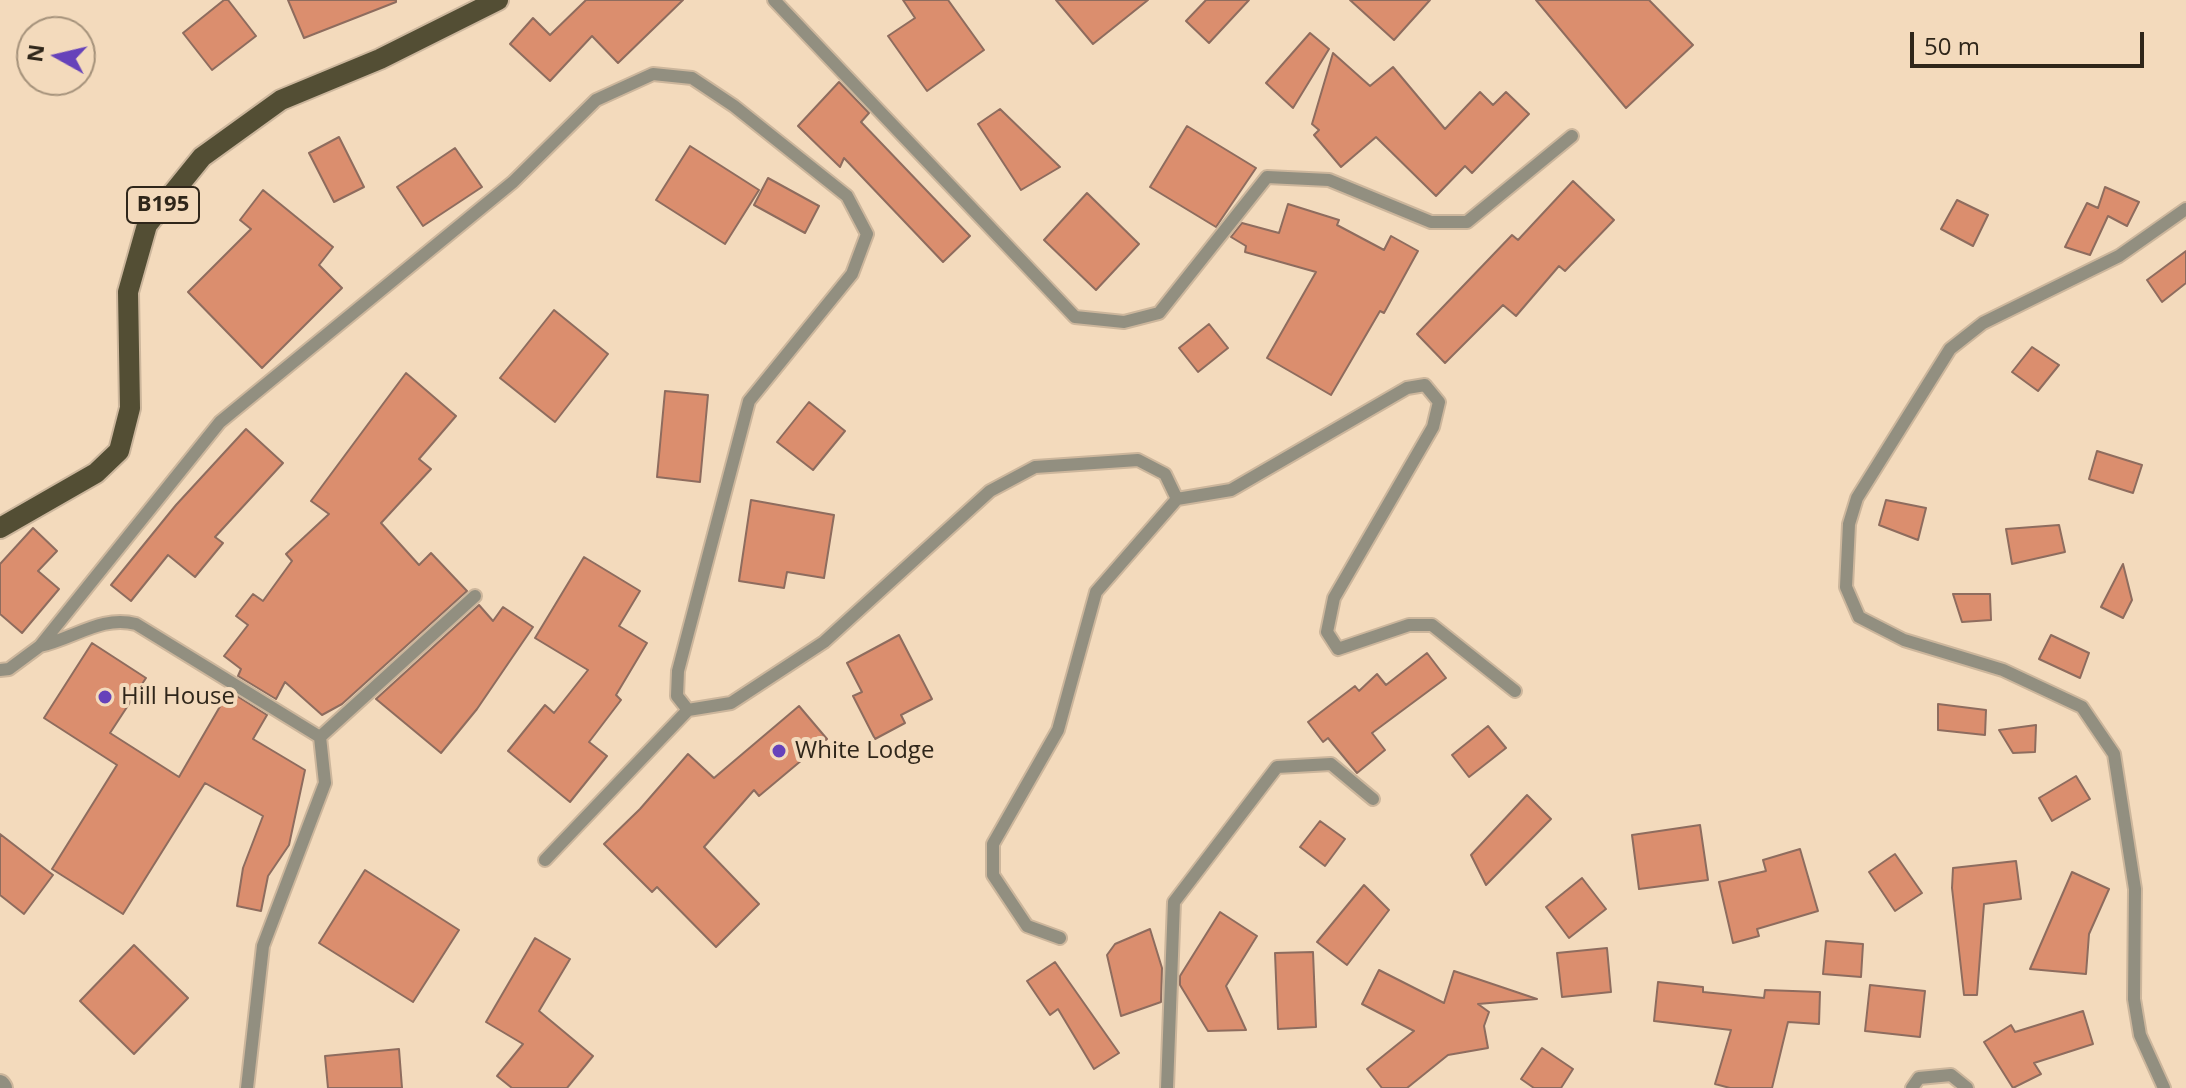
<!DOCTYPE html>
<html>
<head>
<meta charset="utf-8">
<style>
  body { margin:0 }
  #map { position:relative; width:2186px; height:1088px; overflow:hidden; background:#f3dabc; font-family:"Open Sans",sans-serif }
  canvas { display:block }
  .north { position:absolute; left:16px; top:16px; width:80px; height:80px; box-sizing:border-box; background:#f3dabc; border:2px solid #a5927b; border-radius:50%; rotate:278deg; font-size:22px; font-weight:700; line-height:32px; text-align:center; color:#2f261a }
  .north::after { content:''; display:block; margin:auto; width:28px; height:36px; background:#6642ba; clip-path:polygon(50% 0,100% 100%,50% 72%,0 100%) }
  .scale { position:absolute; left:1910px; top:32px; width:234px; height:36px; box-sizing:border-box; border:4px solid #2f261a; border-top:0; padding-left:10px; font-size:24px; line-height:28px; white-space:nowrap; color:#2f261a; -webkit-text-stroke:6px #f3dabc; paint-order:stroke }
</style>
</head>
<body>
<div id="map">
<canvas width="2186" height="1088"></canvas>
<div class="north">N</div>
<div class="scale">50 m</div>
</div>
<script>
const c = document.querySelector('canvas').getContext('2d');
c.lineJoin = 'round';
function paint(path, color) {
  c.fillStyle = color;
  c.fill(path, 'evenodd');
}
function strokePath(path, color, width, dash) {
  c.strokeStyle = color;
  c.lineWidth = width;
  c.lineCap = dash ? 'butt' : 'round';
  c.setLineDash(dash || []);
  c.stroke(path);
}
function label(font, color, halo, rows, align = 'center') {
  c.font = font + ' "Open Sans",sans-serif';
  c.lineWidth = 8;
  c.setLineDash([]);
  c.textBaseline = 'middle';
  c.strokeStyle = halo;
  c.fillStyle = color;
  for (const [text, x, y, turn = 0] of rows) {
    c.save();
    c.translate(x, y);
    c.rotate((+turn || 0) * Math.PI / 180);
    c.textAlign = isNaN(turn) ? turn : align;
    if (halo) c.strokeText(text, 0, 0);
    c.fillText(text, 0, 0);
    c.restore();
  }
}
const building = new Path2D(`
  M 224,0 L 228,0 L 256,36 L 212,70 L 183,33 Z
  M 288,0 L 396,0 L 396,2 L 304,38 Z
  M 586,0 L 683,0 L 618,63 L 592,36 L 550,81 L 510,44 L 533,18 L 550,35 Z
  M 903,0 L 948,0 L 984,50 L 927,91 L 888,36 L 915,18 Z
  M 1056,0 L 1148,0 L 1093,44 Z
  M 1206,0 L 1249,0 L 1209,43 L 1186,21 Z
  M 1350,0 L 1430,0 L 1394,40 Z
  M 1536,0 L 1649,0 L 1693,45 L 1626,108 Z
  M 1310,33 L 1329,49 L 1293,108 L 1266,83 Z
  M 1333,53 L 1370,86 L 1393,67 L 1445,129 L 1480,92 L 1493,105 L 1506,92 L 1529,114 L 1472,173 L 1465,166 L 1436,196 L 1376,137 L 1341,167 L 1314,135 L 1319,130 L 1312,124 Z
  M 839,82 L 869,113 L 861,122 L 970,236 L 943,262 L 844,158 L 840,167 L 798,126 Z
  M 1000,109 L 1060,167 L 1021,190 L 978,124 Z
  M 1187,126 L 1256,168 L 1216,227 L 1150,187 Z
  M 339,137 L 364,187 L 334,202 L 309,153 Z
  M 690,146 L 759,190 L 725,244 L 656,200 Z
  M 455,148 L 482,187 L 423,226 L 397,187 Z
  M 768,178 L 819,206 L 805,233 L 754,205 Z
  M 1573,181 L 1614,220 L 1565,271 L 1559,266 L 1516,316 L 1503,305 L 1445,363 L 1417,334 L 1512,235 L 1518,240 Z
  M 2105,187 L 2139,202 L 2127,226 L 2108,216 L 2090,255 L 2065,247 L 2087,203 L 2098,208 Z
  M 263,190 L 333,247 L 319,265 L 342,288 L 262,368 L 188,292 L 251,229 L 240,220 Z
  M 1087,193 L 1139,244 L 1096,290 L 1044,240 Z
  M 1957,200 L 1988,215 L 1973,246 L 1941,229 Z
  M 1288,204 L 1339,220 L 1337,225 L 1384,250 L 1391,236 L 1418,251 L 1384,313 L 1380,311 L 1331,395 L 1267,358 L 1316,272 L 1245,252 L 1246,246 L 1231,237 L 1242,223 L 1279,233 Z
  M 2186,251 L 2186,283 L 2162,302 L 2147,280 Z
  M 554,310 L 608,354 L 555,422 L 500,378 Z
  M 1209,324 L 1228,348 L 1198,372 L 1179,348 Z
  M 2032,347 L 2059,365 L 2038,391 L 2012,372 Z
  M 406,373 L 456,416 L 419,459 L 431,469 L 381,523 L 419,565 L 431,553 L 467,591 L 342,704 L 322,715 L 285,682 L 276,699 L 238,676 L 241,669 L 224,656 L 248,625 L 236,616 L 253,594 L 263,601 L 292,561 L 286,554 L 329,514 L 311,501 Z
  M 665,391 L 708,395 L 700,482 L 657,477 Z
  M 809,402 L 845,431 L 813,470 L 777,442 Z
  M 246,429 L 283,463 L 215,537 L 223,543 L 195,577 L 168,555 L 131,601 L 111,585 L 176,505 Z
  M 2097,451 L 2142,465 L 2133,493 L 2089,479 Z
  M 751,500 L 834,515 L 824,578 L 787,572 L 784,588 L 739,581 Z
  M 1886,500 L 1926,508 L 1918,540 L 1879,525 Z
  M 2059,525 L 2065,552 L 2012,564 L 2006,529 Z
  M 33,528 L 57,551 L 38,571 L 59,589 L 22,633 L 0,614 L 0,564 Z
  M 584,557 L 640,591 L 619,626 L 647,643 L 616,695 L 621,700 L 589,742 L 607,756 L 570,802 L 508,751 L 545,705 L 554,713 L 588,670 L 535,638 Z
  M 2123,564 L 2132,600 L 2123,618 L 2101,607 Z
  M 1953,594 L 1990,594 L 1991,620 L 1962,622 Z
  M 479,605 L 493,621 L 503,607 L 533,627 L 477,709 L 441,753 L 376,699 Z
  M 899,635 L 932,699 L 901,715 L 905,723 L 875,739 L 853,696 L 862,692 L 847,663 Z
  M 2051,635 L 2089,653 L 2080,678 L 2039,659 Z
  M 92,643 L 146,678 L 110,733 L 179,777 L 229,691 L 267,715 L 253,739 L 305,770 L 289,845 L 268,876 L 261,911 L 237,906 L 243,868 L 263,816 L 205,783 L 123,914 L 52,869 L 117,765 L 44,718 Z
  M 1427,653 L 1446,678 L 1372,733 L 1385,750 L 1357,773 L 1328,738 L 1323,742 L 1308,722 L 1355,686 L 1359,691 L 1377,674 L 1386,685 Z
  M 1938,704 L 1986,710 L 1985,735 L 1938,730 Z
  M 799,706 L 827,739 L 759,796 L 754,790 L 704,847 L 759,904 L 716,947 L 657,887 L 652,892 L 604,844 L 640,809 L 688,754 L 714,778 Z
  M 2036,725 L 2035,752 L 2013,753 L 1999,730 Z
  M 1488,726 L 1506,748 L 1469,777 L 1452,755 Z
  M 2076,776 L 2090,799 L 2052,821 L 2039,798 Z
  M 1527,795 L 1551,819 L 1486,885 L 1471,855 Z
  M 1320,821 L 1345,839 L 1325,866 L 1300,847 Z
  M 1700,825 L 1708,880 L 1639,889 L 1632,835 Z
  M 0,834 L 53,875 L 24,914 L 0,895 Z
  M 1800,849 L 1818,911 L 1757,929 L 1759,936 L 1733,943 L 1719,882 L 1766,871 L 1763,860 Z
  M 1895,854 L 1922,893 L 1895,911 L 1869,872 Z
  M 2016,861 L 2021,899 L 1984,904 L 1977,995 L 1964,995 L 1952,888 L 1953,868 Z
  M 365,870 L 459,930 L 413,1002 L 319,943 Z
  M 2072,872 L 2109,889 L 2089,934 L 2086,974 L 2030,969 Z
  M 1582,878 L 1606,909 L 1569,938 L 1546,907 Z
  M 1364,885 L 1389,910 L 1347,965 L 1317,942 Z
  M 1220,912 L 1257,936 L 1226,986 L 1246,1030 L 1208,1031 L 1180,985 L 1180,976 Z
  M 1150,929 L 1162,968 L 1161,1002 L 1121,1016 L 1107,955 L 1115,944 Z
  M 535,938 L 570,959 L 539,1011 L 593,1056 L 567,1088 L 512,1088 L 497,1076 L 523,1044 L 486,1022 Z
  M 1826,941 L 1863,944 L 1861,977 L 1823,974 Z
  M 134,945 L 188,998 L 134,1054 L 80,1001 Z
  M 1607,948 L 1611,992 L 1562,997 L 1557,953 Z
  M 1313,952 L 1316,1027 L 1278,1029 L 1275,953 Z
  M 1055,962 L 1119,1053 L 1094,1069 L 1058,1009 L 1050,1015 L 1027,981 Z
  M 1379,970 L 1444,1003 L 1454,971 L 1537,999 L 1478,1004 L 1489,1012 L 1484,1026 L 1488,1048 L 1448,1055 L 1407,1088 L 1382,1088 L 1367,1069 L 1414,1031 L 1362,1004 Z
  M 1658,982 L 1703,987 L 1703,992 L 1764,998 L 1765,990 L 1820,992 L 1819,1024 L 1788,1022 L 1772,1088 L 1730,1088 L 1715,1084 L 1731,1030 L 1654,1021 Z
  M 1870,985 L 1925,991 L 1920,1037 L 1865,1031 Z
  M 2083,1011 L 2093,1044 L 2034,1063 L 2041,1074 L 2013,1088 L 1984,1042 L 2011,1025 L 2015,1032 Z
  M 1542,1048 L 1573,1069 L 1561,1088 L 1534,1088 L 1521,1079 Z
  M 399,1049 L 402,1088 L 328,1088 L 325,1056 Z`);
const lane = new Path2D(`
  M 774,0 L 1075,317 L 1124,322 L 1159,313 L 1267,177 L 1329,180 L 1431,222 L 1467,222 L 1572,136
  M 1177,499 L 1231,490 L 1407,388 L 1425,385 L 1439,402 L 1433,427 L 1334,598 L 1327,632 L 1338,649 L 1409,625 L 1432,625 L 1515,691
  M 40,646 C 75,638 102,615 136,624 L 320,737 L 325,783 L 263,946 L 247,1088
  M 0,670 L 9,669 L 40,646 L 220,422 L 513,182 L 596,100 L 653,74 L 692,78 L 734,106 L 847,196 L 867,234 L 852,274 L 749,401 L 678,671 L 677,696 L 688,710 L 731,703 L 824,642 L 990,491 L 1035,467 L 1138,460 L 1165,474 L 1177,499 L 1096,592 L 1058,730 L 993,844 L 993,875 L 1027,926 L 1060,938
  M 320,737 L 475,596
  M 545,860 L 688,710
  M 1167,1088 L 1174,902 L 1277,767 L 1331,764 L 1373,799
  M 1912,1088 L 1919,1078 L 1951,1075 L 1967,1088
  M 2164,1088 L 2140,1035 L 2134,999 L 2135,889 L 2114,754 L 2082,707 L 2003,670 L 1904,640 L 1859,617 L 1846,587 L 1849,524 L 1857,498 L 1950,349 L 1983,323 L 2119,256 L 2186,209`);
const street = new Path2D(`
  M 0,1085 L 2,1088`);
const primary = new Path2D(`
  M 0,528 L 96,473 L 119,451 L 130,408 L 128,292 L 147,225 L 202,157 L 281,100 L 380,59 L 498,0`);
const markers = [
  [105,697,8,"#6642ba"],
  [779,751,8,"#6642ba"]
];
const shields = [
  [163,205,72]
];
const shieldNames = [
  ["B195",163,205]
];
const poiNames = [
  ["Hill House",121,697],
  ["White Lodge",795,751]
];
paint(building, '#db8e6e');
strokePath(building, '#8e6c5e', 2);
strokePath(lane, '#ccb69c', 16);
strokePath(street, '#ccb69c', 24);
strokePath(primary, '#ccb69c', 24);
strokePath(lane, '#928f80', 12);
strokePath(street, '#928f80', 20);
strokePath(primary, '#534e34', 20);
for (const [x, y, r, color] of markers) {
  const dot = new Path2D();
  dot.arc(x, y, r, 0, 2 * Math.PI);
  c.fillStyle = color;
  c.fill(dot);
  strokePath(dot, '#f3dabc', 3);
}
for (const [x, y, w] of shields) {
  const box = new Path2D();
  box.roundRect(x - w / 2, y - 18, w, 36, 6);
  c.fillStyle = '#f3dabc';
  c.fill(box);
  strokePath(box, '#2f261a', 2);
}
label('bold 22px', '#2f261a', null, shieldNames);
label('24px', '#2f261a', '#f3dabc', poiNames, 'left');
</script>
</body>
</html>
